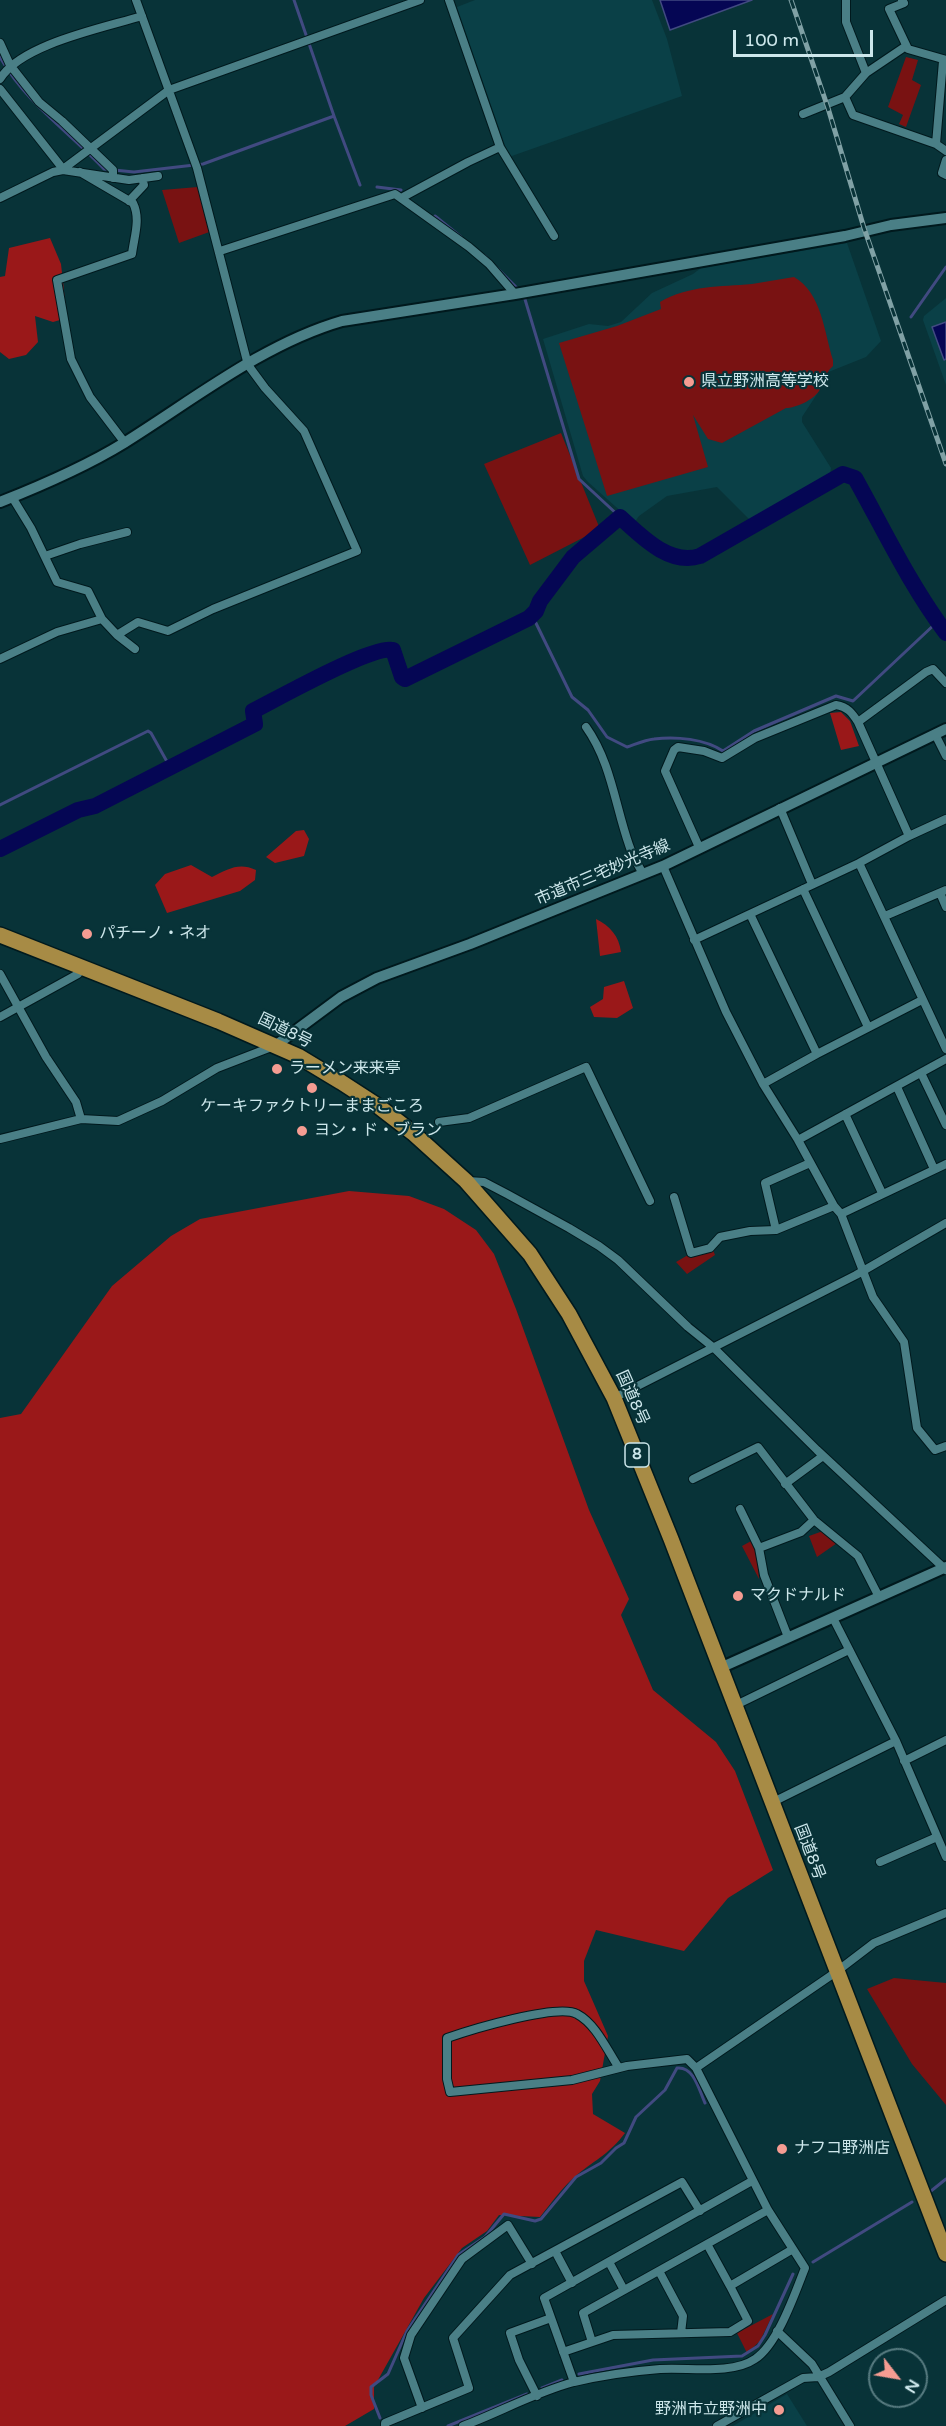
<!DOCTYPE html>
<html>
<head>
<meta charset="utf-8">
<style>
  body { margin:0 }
  #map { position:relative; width:946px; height:2426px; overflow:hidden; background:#083338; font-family:"Varela Round",sans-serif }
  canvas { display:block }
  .north { position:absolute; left:868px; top:2348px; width:60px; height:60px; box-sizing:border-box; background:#083338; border:2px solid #577b80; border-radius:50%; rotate:121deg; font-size:16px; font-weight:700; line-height:24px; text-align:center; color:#cde7eb }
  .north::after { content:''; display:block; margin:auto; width:21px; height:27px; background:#f59c92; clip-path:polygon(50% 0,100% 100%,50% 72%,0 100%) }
  .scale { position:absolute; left:733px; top:30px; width:140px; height:27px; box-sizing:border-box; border:3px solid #cde7eb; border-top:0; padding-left:8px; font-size:18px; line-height:21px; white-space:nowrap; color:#cde7eb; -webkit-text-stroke:4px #083338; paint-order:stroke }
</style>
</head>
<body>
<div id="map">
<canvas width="946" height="2426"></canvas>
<div class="north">N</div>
<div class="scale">100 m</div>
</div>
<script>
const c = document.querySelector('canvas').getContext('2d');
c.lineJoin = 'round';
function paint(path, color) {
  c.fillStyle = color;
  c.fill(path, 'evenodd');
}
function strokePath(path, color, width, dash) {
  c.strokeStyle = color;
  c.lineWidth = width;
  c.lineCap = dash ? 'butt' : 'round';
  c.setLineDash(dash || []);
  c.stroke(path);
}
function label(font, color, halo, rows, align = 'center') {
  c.font = font + ' "Varela Round","Noto Sans JP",sans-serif';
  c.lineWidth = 4.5;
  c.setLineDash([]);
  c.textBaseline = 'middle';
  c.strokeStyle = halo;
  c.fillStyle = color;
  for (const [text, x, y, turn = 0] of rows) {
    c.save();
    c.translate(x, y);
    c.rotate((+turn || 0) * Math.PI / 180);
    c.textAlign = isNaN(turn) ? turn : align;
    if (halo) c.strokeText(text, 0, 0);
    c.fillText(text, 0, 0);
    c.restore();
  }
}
const built = new Path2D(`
  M 475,0 L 652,0 L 667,39 L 682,96 L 509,157 L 457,7 Z
  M 847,243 L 881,341 L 866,357 L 826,373 L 819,391 L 802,417 L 802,422 L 831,468 L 830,475 L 751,521 L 717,487 L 667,496 L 639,516 L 634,523 L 588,482 L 583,476 L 543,339 L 589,324 L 608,326 L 621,322 L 652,293 L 693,274 L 701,268 Z
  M 946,298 L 946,385 L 923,320 L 924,316 Z
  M 787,2394 L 807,2426 L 733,2426 Z`);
const green = new Path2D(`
  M 906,57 L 918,60 L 912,80 L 921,85 L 906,127 L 899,124 L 903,115 L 888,107 Z
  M 198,187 L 212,231 L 179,243 L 162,190 Z
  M 794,277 C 822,293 824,332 833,360 L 833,366 C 823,375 826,382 819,391 C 813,400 796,408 786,408 L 722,443 L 708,439 L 693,415 L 708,467 L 607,496 L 559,343 L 617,326 L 661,309 L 660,302 C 689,285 720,287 752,284 C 766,282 780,279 794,277 Z
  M 561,433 L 600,529 L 530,565 L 484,464 Z
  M 713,1250 L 715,1255 L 687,1274 L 676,1262 L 688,1255 Z
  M 823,1531 L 837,1543 L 817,1557 L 809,1536 Z
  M 753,1540 L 757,1546 L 759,1579 L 742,1546 Z
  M 894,1978 L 946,1983 L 946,2105 L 912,2064 L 867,1989 Z
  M 773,2314 L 760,2341 L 747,2353 L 737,2333 Z`);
const forest = new Path2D(`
  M 50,238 L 61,264 L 67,318 L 53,322 L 35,316 L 38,342 L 26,355 L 9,359 L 0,352 L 0,277 L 5,276 L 9,248 Z
  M 841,712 L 850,721 L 859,746 L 841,750 L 830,713 Z
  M 304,830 L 309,839 L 304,856 L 275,863 L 266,857 L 296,831 Z
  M 191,865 L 212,877 C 228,869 239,862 256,870 L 255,880 L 240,891 L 167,913 L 155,885 L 165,874 Z
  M 596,919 C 610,926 619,936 621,952 L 600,956 Z
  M 624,981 L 633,1008 L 617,1018 L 594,1017 L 590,1007 L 603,999 L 604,987 Z
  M 349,1191 L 409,1196 L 444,1209 L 476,1230 L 494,1254 L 516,1309 L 589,1510 L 629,1599 L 621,1615 L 653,1690 L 716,1742 L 735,1771 L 773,1870 L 728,1898 L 684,1951 L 596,1930 L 584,1961 L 584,1981 L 608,2036 L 600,2081 L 592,2094 L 593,2114 L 625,2133 C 610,2153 597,2159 578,2174 C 563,2186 552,2202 540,2217 L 499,2215 L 487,2231 L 462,2248 L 424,2298 L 374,2387 L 374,2409 L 345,2426 L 0,2426 L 0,1418 L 21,1414 L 112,1286 L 171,1236 L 200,1219 Z`);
const water = new Path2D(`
  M 660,0 L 752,0 L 670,30 Z
  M 946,322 L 946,359 L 944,360 L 932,327 Z`);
const stream = new Path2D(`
  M 294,0 L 334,116
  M 0,57 C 25,102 69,132 104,169 L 134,172 L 203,164 L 334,116 L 360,185
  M 377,187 L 401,190
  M 435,216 L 461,237
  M 485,256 L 517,288
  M 524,296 L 579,479 L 620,517
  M 911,317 L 946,267
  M 532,615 L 572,697 L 588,710 L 607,737 L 627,747 C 636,744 645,740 654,739 C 676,736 705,739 723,751 L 754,731 L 836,696 L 853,701 L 936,623
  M 0,805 L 148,731 L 151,733 L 170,767
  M 931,2191 L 946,2179
  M 813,2262 L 912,2202
  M 579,2374 L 653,2360 L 742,2356 L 758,2346 L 765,2335 L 793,2274
  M 542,2388 L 562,2380
  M 380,2418 L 371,2395 L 371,2387 L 388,2374 L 407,2331 L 458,2255 L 485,2237 L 504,2214 L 535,2221 L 541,2219 L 576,2177 L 601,2163 L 616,2148 L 624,2143 L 636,2117 L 665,2090 L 677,2068 C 694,2066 699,2090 705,2103
  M 448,2426 L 527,2394`);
const river = new Path2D(`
  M 0,849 L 78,810 L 95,806 L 255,724 L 253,711 C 277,699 372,645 393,650 L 402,677 L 405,679 L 529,618 L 536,611 L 540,601 L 573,557 L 620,517 C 641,536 669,566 700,556 L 843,474 L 855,478 C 884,530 910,585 946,633`);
const street = new Path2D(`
  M 902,0 L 904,3 L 889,9 L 908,49 L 946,60
  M 0,43 L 10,65 L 39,102 L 62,121 L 113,170 L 113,178
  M 866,73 L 906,46
  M 0,79 C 21,44 103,28 142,16
  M 0,89 L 63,169 L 169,90 L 420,0
  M 845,97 L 866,73 L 846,22 L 846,0
  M 803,114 L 845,97 L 853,115 L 936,144 L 946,151
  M 936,144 L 943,61
  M 500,147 L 554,236
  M 946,160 L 942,173 L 946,175
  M 80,172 L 133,203 C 141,219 134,237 132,254 L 57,280 L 71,359 L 90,397 L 125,443
  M 403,197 L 468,162 L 500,147 L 449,0
  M 0,198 L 53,172 L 63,170 L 129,180 L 158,176
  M 129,201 L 144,185 L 142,178
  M 220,251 L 395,194 L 469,247 L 489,264 L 515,294
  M 12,497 L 31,528 L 57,582 L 88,591 L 102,619
  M 45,556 L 80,544 L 127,532
  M 117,635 L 135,649
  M 0,659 L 57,632 L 102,619 L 117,635 L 138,622 L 168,631 L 213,609 L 357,551 L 304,431 L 265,388 L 248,365 L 197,168 L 136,0
  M 858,722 L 926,672 L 933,669 L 946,683
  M 586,727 C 611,762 615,805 629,845 C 632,855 638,865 643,874
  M 935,734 L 946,756
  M 780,808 L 812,884
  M 699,847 L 665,771 L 674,750 L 678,747 L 704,751 L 722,758 L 755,738 L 836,705 C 848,707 852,713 858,722 L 909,836
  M 859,863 L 946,1049
  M 663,866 L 726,1012 L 763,1084 L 798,1140 L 834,1206 L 841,1214 L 873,1297 L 904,1342 L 917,1428 L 935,1450 L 946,1446
  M 803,889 L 868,1027
  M 940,893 L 946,907
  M 750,914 L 817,1054
  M 885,916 L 946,890
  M 694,940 L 859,863 L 909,836 L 946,819
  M 0,974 L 46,1057 L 76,1102 L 81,1119
  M 0,1017 L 78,974 L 81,968
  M 921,1073 L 946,1125
  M 763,1084 L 817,1054 L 922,1000
  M 897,1087 L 934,1169
  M 845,1114 L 882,1193
  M 439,1122 L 469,1118 L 586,1067 L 650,1201
  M 0,1139 L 81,1119 L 118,1121 L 162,1101 L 217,1068 L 274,1046
  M 798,1140 L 946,1059
  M 468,1181 L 484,1182 L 507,1194 L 569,1228 L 599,1246 L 618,1260 L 688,1327 L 714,1348 L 817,1450 L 946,1570
  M 674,1197 L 691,1253 L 710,1248 L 720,1237 L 750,1231 L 776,1230 L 834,1206
  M 841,1214 L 946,1164
  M 776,1230 L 765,1183 L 810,1163
  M 614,1398 L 856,1275 L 946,1223
  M 693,1479 L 758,1447 L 814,1520 L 858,1556 L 879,1597
  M 785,1484 L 823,1456
  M 740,1509 L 759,1548 L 764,1575 L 788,1637
  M 759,1548 L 801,1532 L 814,1520
  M 833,1618 L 896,1741 L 946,1857
  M 734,1706 L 849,1650
  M 904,1761 L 946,1740
  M 771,1803 L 896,1741
  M 880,1862 L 937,1837
  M 696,2068 L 836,1972 L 874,1943 L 946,1913
  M 707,2244 L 730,2286
  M 555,2251 L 572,2283
  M 609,2262 L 624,2290
  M 659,2271 L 683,2316 L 681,2333
  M 777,2331 L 812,2364 L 850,2426
  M 592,2342 L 583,2313 L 768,2210
  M 563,2352 L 613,2335 L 730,2332 L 748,2321 L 730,2286 L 793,2249
  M 574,2382 L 544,2298 L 752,2181
  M 537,2396 L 519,2360 L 510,2333 L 551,2318
  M 422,2408 L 404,2358 L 411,2335 L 462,2259 L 508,2225 L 532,2264
  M 385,2426 L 385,2423 L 469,2388 L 453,2338 L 510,2275 L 682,2182 L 700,2211
  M 463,2426 C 500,2412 536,2392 574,2382 C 600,2376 634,2371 660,2369 C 688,2367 732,2375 755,2359 C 778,2344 795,2293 805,2268 L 768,2210 L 696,2068 L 687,2059 L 627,2066 L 572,2080 L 450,2092 L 447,2079 L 447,2038 C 470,2030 558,2003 577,2014 C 596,2024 607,2050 619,2068
  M 717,2426 L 803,2378 L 818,2377 L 829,2372 L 946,2300`);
const secondary = new Path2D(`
  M 0,502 C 43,485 85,467 124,443 C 193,400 263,344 342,321 L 515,294 L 845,236 L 891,225 L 946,218
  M 275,1046 L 341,997 L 377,978 L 470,944 L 663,866 L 946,729
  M 720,1668 L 946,1567`);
const highway = new Path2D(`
  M 0,935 L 218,1021 L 298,1056 L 341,1082 L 378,1106 L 413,1133 L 466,1181 L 530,1254 L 569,1314 L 614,1398 L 671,1539 L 946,2254`);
const rail = new Path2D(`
  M 791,0 L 828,108 L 864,228 L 946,464`);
const markers = [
  [689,382,6,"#f59c92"],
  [87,934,6,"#f59c92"],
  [277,1069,6,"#f59c92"],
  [312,1088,6,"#f59c92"],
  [302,1131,6,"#f59c92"],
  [738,1596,6,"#f59c92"],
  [782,2149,6,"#f59c92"],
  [779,2410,6,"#f59c92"]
];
const shields = [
  [637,1455,24]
];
const shieldNames = [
  ["8",637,1455]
];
const poiNames = [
  ["県立野洲高等学校",701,382],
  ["パチーノ・ネオ",99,934],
  ["ラーメン来来亭",289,1069],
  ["ケーキファクトリーままごころ",312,1107,"center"],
  ["ヨン・ド・ブラン",314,1131],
  ["マクドナルド",750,1596],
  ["ナフコ野洲店",794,2149],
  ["野洲市立野洲中",767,2410,"right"]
];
const streetNames = [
  ["市道市三宅妙光寺線",603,873,-23],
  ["国道8号",285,1031,26],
  ["国道8号",632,1398,66],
  ["国道8号",809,1852,69]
];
paint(built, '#0a4047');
paint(green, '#791212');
paint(forest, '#9a1819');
paint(water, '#050654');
strokePath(water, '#414a81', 1.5);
strokePath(stream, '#414a81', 3);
strokePath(river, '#050654', 16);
strokePath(street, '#00191d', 10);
strokePath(secondary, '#00191d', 14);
strokePath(highway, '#00191d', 18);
strokePath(street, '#4a7f86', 8);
strokePath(secondary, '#4a7f86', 10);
strokePath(highway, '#a78b45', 15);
strokePath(rail, '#80a1a5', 5);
strokePath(rail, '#083338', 3, [9]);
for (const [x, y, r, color] of markers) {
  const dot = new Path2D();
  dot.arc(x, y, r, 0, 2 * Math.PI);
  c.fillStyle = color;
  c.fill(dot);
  strokePath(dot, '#083338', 2);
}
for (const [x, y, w] of shields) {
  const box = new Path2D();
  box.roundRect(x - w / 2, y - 12, w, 24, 4.5);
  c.fillStyle = '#083338';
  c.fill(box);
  strokePath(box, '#cde7eb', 1.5);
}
label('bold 15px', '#cde7eb', null, shieldNames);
label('16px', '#cde7eb', '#083338', poiNames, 'left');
label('16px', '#cde7eb', '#083338', streetNames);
</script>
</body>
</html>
